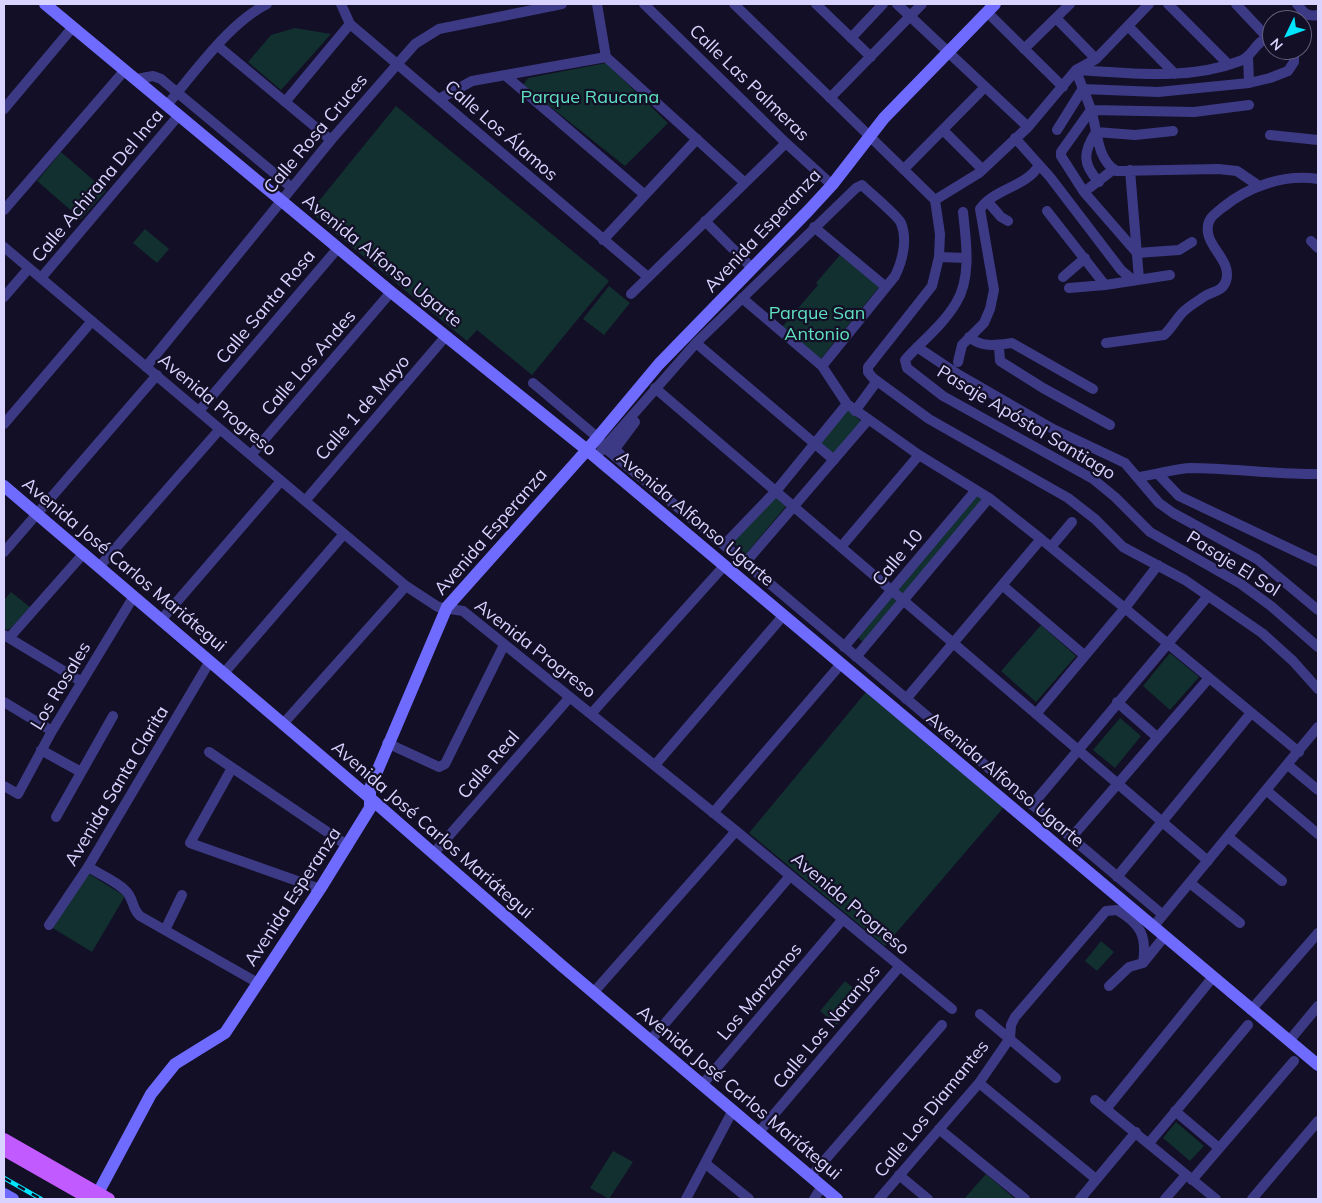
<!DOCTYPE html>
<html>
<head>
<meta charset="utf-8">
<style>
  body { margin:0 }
  #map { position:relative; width:1322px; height:1203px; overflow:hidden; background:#130f26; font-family:Mulish,sans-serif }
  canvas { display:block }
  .frame { position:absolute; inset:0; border:5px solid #d9d4ff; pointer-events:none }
  .north { position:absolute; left:1262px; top:10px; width:50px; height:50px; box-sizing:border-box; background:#130f26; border:1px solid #625e7d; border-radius:50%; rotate:228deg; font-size:14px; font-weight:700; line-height:20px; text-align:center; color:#d9d4ff }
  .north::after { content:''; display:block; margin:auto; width:18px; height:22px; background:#00e5ff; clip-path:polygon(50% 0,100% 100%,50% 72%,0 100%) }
</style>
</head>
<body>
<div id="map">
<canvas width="1322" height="1203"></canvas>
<div class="frame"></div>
<div class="north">N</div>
</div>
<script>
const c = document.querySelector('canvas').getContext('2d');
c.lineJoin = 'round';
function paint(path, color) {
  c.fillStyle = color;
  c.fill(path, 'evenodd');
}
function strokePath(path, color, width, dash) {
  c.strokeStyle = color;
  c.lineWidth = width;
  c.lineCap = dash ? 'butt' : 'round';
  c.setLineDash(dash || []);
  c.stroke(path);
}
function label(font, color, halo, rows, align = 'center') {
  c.font = font + ' Mulish,sans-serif';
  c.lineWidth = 4.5;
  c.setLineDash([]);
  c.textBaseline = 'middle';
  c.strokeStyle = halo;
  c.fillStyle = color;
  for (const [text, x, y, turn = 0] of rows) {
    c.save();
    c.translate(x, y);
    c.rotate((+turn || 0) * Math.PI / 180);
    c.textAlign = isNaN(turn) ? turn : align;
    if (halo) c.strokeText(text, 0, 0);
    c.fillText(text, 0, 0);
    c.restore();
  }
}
const green = new Path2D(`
  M 295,28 L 331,34 L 281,90 L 248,62 L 271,35 Z
  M 606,63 L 668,123 L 625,166 L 523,85 L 528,78 Z
  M 396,106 L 609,281 L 532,375 L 477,330 L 467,341 L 324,224 L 322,219 L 320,220 L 310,212 Z
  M 61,152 L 106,191 L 81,219 L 37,181 Z
  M 145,229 L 169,249 L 157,263 L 133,243 Z
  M 840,255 L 879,287 L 820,360 L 782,327 L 818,285 L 816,283 Z
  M 609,286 L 630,303 L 604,335 L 583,319 Z
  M 848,410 L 862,422 L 833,455 L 819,443 Z
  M 774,494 L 787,505 L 746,554 L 733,543 Z
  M 977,495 L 983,500 L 903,595 L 898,590 Z
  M 11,592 L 30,607 L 11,628 L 7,630 L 4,628 L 4,600 Z
  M 892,597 L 897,602 L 863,642 L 857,637 Z
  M 1041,625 L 1076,656 L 1036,702 L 1001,671 Z
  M 1170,653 L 1199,677 L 1170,710 L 1143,686 Z
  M 866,692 L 1004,807 L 885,946 L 749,833 Z
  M 1120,718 L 1141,736 L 1115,768 L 1093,750 Z
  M 84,871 L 125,896 L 92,952 L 51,927 Z
  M 1101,941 L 1114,952 L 1097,971 L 1085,961 Z
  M 845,981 L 862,995 L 837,1025 L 820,1011 Z
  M 1176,1122 L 1204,1146 L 1190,1161 L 1163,1138 Z
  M 613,1151 L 633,1162 L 609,1199 L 590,1188 Z
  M 986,1174 L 1015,1199 L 964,1199 Z`);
const street = new Path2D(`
  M 341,4 L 350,24 L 648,277
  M 597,4 L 606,57 L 745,183
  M 644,4 L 786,143 L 832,185
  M 734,4 L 935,200 L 940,234 L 939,257 L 932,286 L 868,367 L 868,372 L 873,378 L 929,419 L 1068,498 L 1095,519 L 1123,547 L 1185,580 L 1262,633 L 1293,661 L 1318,689
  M 816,4 L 871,57
  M 897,4 L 1028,127
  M 1168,4 L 1228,64
  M 1236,4 L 1267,37
  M 1297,4 C 1304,13 1307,17 1318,15
  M 987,12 L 1063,87
  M 1056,18 L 1096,59
  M 1128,26 L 1175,74
  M 851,38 L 883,4
  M 218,46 L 331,140
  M 1024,49 L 1070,4
  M 1248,57 L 1249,83
  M 506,76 L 645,195
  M 136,79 L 153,76 L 161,79 L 292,188
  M 1082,89 L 1158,92 L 1249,83 L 1270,78 L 1288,71 L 1294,62 L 1294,50
  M 830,98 L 922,4
  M 439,99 L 472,81 L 606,57
  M 285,102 L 350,24
  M 167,105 C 194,73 229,23 267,4
  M 4,109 L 73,27
  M 943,130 L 982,169
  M 1057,130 L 1082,90
  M 1270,135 L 1318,140
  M 1015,138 L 1050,177 L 1121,270 L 1133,280
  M 904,169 L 984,88
  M 1130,170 L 1139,279
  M 1099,182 C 1082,164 1083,152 1096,132 L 1135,135 L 1173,131
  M 1259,186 L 1237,171 L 1218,169 L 1116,171 C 1096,158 1098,131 1091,110 C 1087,97 1080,83 1076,70 C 1130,73 1188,81 1240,61 C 1254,56 1254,41 1272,36
  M 1084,192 L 1114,169
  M 935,200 L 979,173 L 1028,127 L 1076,70 L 1096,59 L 1149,4
  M 988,202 L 1001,217 L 1008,221
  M 4,210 L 125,70
  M 1047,211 L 1105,285
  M 963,212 C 966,241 972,277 956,303 C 943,325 922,341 905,360 L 907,368 L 943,396 L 1093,479 L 1115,497 L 1150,532 L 1241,584 L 1271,606 L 1318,647
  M 705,221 L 752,268
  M 814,227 L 886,287
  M 603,240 L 697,139
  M 1311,241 L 1318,248
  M 4,247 L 406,586 L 438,607 L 463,611 L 736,831 L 952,1009
  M 1137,253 L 1084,192 L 1061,156 L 1061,152 L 1091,110 L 1194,112 L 1249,105
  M 1137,253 L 1179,250 L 1192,242
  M 939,257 L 966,258
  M 1063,277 L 1085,258
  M 41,278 L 179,115
  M 1069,288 L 1105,285 L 1170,275
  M 631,294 L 786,143
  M 4,297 L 29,268
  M 742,298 L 822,366 L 847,404 L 919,455 L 989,498 L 1041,539 L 1299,752
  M 969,337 C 982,348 997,345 1012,343 L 1093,389
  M 696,343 L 834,460
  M 1106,343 L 1164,335 C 1172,328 1176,319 1183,312 C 1189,306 1198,301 1205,296 C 1213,291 1222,292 1226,281 C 1232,262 1210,249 1208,233 C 1206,220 1213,215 1222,208 C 1249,186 1284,174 1318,179
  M 917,347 L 956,373 L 1053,429 L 1125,463 L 1159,503 L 1173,513 L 1257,559 L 1318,610
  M 999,347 L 1000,361 L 1043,388 L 1110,425
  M 958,362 L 962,345 L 984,323 L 990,309 L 994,290 L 980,209 C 995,188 1027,187 1039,165
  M 146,367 L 331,140 L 415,44 L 439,29 L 562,4
  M 533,383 L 597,437 L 605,448 L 724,545 L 1163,915
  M 655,388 L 1208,861
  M 199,411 L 338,248
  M 855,411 L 877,381
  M 4,424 L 92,321
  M 601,451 L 696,343 L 856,188 L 862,185 C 870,193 898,216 901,223 C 908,240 902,262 895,276 L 822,366
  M 251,455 L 391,292
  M 623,457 L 615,449 L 635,422
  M 1158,474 L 1179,496 L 1318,562
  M 1138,477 C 1156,475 1172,469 1190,468 C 1233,468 1276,475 1318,474
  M 305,501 L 446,336
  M 724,545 L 776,491 L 847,404
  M 841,547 L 919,455
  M 1051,547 L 1072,522
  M 4,552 L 157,375
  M 745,563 L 868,420
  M 100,566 L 220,429
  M 1002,585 L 1084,655
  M 162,619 L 281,481
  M 4,635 L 82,682
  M 9,638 L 84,553
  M 844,647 L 976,490
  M 856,657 L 989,498
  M 224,673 L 344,534
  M 906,699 L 1041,539
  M 4,702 L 52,731
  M 1117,702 L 1157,737
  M 591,714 L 724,566
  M 1036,714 L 1125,608 L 1158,565
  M 283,724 L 406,586
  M 387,743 L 439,767 L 445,764 L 504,645
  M 41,750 L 81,772
  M 209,752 L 348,846
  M 655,765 L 783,616
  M 1288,765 L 1318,790
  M 232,768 L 190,843 L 320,889
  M 4,786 L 18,794 L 52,731 L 134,596
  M 1266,790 L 1318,834
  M 1032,805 L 1208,596
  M 713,813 L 841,664
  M 56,817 L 113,716
  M 1228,837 L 1282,881
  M 1071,838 L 1209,678
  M 433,854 L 570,697
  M 88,867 C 98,873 124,885 129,895 C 134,903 133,910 140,916 L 258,983
  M 1117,877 L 1251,713
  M 1190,883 L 1240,923
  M 49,925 L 88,867 L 210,661
  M 1153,927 L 1318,727
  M 165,930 L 182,895
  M 1109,986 L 1129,967 L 1143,963 L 1164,937
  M 593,993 L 736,831
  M 1251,1010 L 1318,933
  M 980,1014 L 1056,1078
  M 1010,1038 L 1011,1025 L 1015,1017 L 1106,911 L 1117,910 C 1141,924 1147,936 1143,963
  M 650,1041 L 790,876
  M 1289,1041 L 1318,1006
  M 979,1083 L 1096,1179
  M 702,1085 L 843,919
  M 1095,1100 L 1216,1199
  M 1106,1109 L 1213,977
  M 1175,1111 L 1219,1148
  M 939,1129 L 1025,1199
  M 759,1132 L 900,966
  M 1149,1143 L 1248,1025
  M 706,1164 L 749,1199
  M 899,1175 L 928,1199
  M 811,1176 L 942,1025
  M 1192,1180 L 1294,1061
  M 686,1199 L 733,1110
  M 814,1199 L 822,1186
  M 879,1199 L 979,1083 L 1010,1038
  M 1080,1199 L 1136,1132
  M 1165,1199 L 1186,1175
  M 1252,1199 L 1318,1121`);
const secondary = new Path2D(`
  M 45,4 L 391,292 L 587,450 L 1318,1065
  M 4,486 L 370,798 L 561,965 L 837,1199
  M 4,1194 L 13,1199
  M 90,1199 L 98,1193 L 151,1094 L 175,1064 L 225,1033 L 320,889 L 370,808 L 370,788 L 447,607 L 587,450 L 659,364 L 808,211 L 832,185 L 884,118 L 995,4`);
const primary = new Path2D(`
  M 4,1139 L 109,1199
  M 4,1150 L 90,1199`);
const rail = new Path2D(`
  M 4,1178 L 41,1199`);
const streetNames = [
  ["Calle Las Palmeras",749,83,44],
  ["Calle Los Álamos",501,131,41],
  ["Calle Rosa Cruces",316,134,-50],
  ["Calle Achirana Del Inca",98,186,-50],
  ["Avenida Esperanza",763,231,-47],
  ["Avenida Alfonso Ugarte",382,261,39],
  ["Calle Santa Rosa",266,307,-50],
  ["Calle Los Andes",309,363,-49],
  ["Avenida Progreso",217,405,40],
  ["Calle 1 de Mayo",363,408,-49],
  ["Pasaje Apóstol Santiago",1026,423,31],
  ["Avenida Alfonso Ugarte",695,519,40],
  ["Avenida Esperanza",491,532,-49],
  ["Calle 10",898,558,-50],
  ["Pasaje El Sol",1233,564,32],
  ["Avenida José Carlos Mariátegui",124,565,40],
  ["Avenida Progreso",535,649,38],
  ["Los Rosales",61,686,-59],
  ["Calle Real",489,765,-49],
  ["Avenida Alfonso Ugarte",1005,780,40],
  ["Avenida Santa Clarita",117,786,-59],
  ["Avenida José Carlos Mariátegui",432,830,41],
  ["Avenida Esperanza",293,897,-57],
  ["Avenida Progreso",850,904,40],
  ["Los Manzanos",760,992,-50],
  ["Calle Los Naranjos",827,1027,-50],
  ["Avenida José Carlos Mariátegui",739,1093,40],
  ["Calle Los Diamantes",932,1109,-51]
];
const parkNames = [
  ["Parque Raucana",590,98],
  ["Parque San",817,314],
  ["Antonio",817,335]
];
paint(green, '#12302f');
strokePath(street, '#3d3a85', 10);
strokePath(secondary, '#6f6bff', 12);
strokePath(primary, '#c25bff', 12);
strokePath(rail, '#00e5ff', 4.5);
strokePath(rail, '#130f26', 2.5, [8]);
label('18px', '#d9d4ff', '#130f26', streetNames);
label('18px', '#5fe0c0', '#130f26', parkNames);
</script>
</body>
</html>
